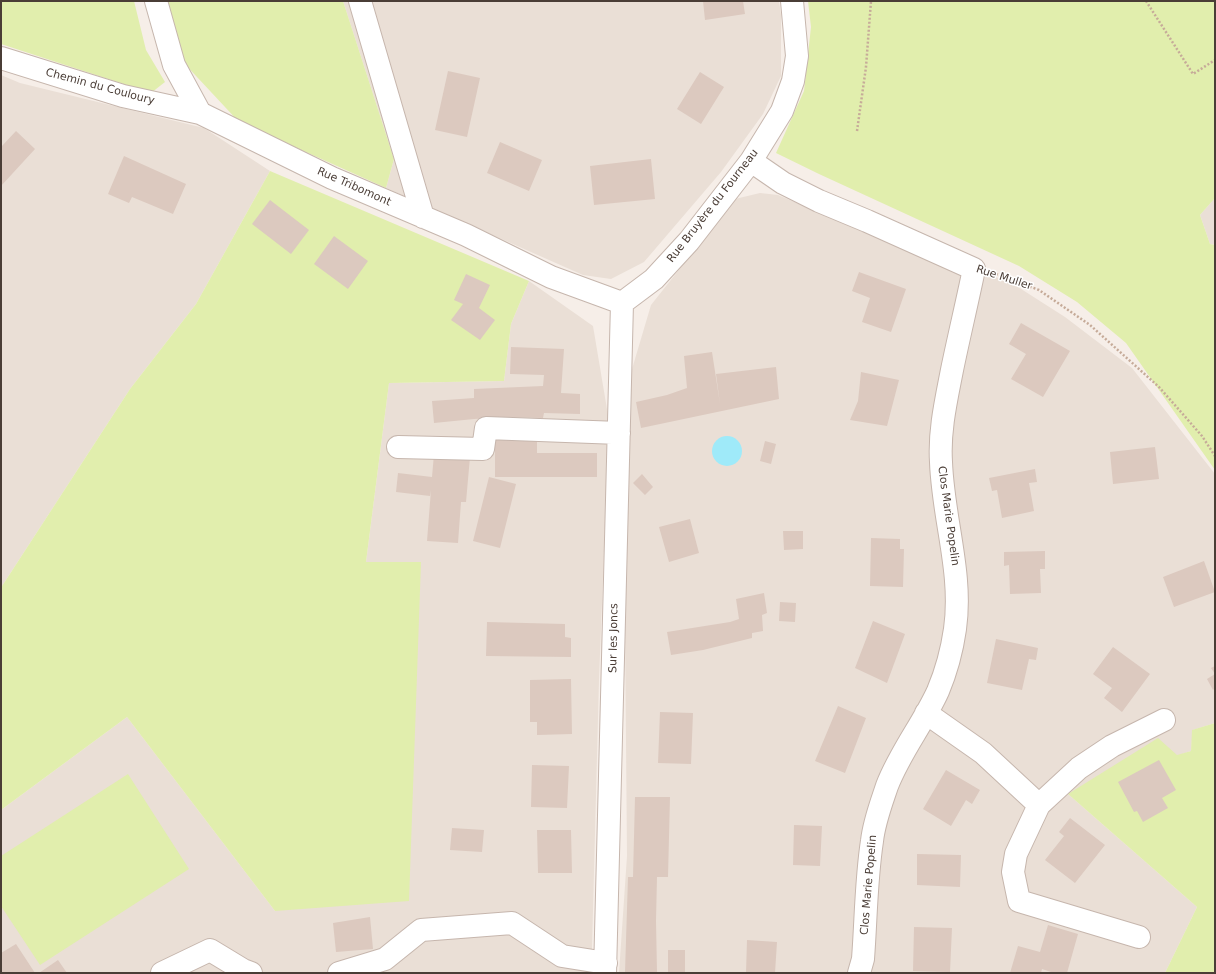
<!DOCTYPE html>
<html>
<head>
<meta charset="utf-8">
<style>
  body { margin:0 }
  #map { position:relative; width:1216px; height:974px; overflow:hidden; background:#f6eee8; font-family:"DejaVu Sans",sans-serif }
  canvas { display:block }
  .frame { position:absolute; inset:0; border:2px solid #4a3d36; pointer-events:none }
</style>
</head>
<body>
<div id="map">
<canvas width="1216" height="974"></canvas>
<div class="frame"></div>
</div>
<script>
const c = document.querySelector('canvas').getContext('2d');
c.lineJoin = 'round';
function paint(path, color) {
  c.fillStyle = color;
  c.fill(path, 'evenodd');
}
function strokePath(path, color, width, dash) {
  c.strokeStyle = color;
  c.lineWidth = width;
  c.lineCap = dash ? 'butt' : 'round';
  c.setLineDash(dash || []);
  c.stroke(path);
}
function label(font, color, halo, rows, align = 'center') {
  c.font = font + ' "DejaVu Sans",sans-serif';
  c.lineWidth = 3;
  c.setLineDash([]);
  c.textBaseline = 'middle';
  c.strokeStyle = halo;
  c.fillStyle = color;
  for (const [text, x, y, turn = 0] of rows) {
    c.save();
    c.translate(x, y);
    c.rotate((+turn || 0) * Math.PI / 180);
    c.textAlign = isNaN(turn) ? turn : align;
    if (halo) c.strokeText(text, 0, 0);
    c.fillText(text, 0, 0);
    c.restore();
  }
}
const residential = new Path2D(`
  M 343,1 L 779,1 L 781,15 L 781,76 L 763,114 L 721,172 L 644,262 L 611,279 L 583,275 L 386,188 L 394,159 Z
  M 1,75 L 20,83 L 204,128 L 270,171 L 196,304 L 130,389 L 2,586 Z
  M 760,193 L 778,195 L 935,262 L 1007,280 L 1065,317 L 1132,368 L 1215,474 L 1215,723 L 1193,730 L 1191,751 L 1068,794 L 1197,907 L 1165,973 L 619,973 L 627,856 L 624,515 L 627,386 L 651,305 L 735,199 Z
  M 1215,198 L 1215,245 L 1210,244 L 1200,215 Z
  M 529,281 L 593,326 L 609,421 L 599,680 L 592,949 L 590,973 L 1,973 L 1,810 L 127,717 L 275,911 L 421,563 L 366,562 L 389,383 L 504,381 L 511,324 Z`);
const green = new Path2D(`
  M 1,1 L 134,1 L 146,50 L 165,82 L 151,93 L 1,44 Z
  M 167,1 L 343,1 L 394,159 L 386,188 L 239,122 L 183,62 Z
  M 808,1 L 1215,1 L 1215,198 L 1200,215 L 1210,244 L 1215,245 L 1215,470 L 1126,343 L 1077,302 L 1019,266 L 819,174 L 776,153 L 804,91 L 811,27 Z
  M 270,171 L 529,281 L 511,324 L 504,381 L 389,383 L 366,562 L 421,562 L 409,901 L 275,911 L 127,717 L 1,810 L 1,585 L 2,586 L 130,389 L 196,304 Z
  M 1215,723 L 1215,973 L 1165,973 L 1197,907 L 1068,794 L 1158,738 L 1177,755 L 1191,751 L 1192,730 Z
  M 128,774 L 189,869 L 40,965 L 1,906 L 1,856 Z`);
const water = new Path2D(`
  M712 451a15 15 0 1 1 30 0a15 15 0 1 1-30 0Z`);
const building = new Path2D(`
  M 703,1 L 743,1 L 745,14 L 705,20 Z
  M 448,71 L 480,78 L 467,137 L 435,130 Z
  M 700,72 L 724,87 L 701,124 L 677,109 Z
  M 16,131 L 35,149 L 1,186 L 1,145 L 2,146 Z
  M 500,142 L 542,160 L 529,191 L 487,173 Z
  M 124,156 L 186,184 L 173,214 L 132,197 L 129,203 L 108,194 Z
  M 651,159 L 655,199 L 594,205 L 590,166 Z
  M 270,200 L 309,230 L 291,254 L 252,224 Z
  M 334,236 L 368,261 L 348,289 L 314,264 Z
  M 859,272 L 906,289 L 891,332 L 862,322 L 870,298 L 852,291 Z
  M 466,274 L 490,285 L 479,308 L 495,320 L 480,340 L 451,320 L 463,304 L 454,300 Z
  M 1021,323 L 1070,351 L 1043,397 L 1011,379 L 1026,354 L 1009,344 Z
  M 511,347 L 564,349 L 561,393 L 580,394 L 580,414 L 544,413 L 543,418 L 508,417 L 474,419 L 434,423 L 432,401 L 474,398 L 474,389 L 543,386 L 544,375 L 510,374 Z
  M 712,352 L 720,404 L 716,374 L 776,367 L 779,399 L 641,428 L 636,402 L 667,395 L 687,388 L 684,356 Z
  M 861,372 L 899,380 L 887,426 L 850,420 L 858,401 Z
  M 495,439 L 537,439 L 537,453 L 597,453 L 597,477 L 495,477 Z
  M 765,441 L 776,444 L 771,464 L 760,461 Z
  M 1155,447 L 1159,479 L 1113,484 L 1110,452 Z
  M 434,454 L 470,457 L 466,502 L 461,502 L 458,543 L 427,541 L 431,490 L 430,496 L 396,492 L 398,473 L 432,477 Z
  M 1035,469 L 1037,482 L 1029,483 L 1034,511 L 1002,518 L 997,490 L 992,491 L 989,478 Z
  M 642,474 L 653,487 L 645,495 L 633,483 Z
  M 489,477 L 516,484 L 500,548 L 473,541 Z
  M 690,519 L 699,553 L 669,562 L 659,527 Z
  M 783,531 L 803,531 L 803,549 L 784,550 Z
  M 871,538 L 900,539 L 900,549 L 904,549 L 903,587 L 870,586 Z
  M 1045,551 L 1045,569 L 1040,569 L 1041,593 L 1010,594 L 1009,565 L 1004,566 L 1004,552 Z
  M 1204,561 L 1215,592 L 1174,607 L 1163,577 Z
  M 764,593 L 767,613 L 762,615 L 763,631 L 752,633 L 752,638 L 703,650 L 671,655 L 667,632 L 730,622 L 739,619 L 736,599 Z
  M 780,602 L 796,603 L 795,622 L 779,621 Z
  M 873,621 L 905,634 L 887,683 L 855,668 Z
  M 487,622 L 565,624 L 565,637 L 571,638 L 571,657 L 486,656 Z
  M 996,639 L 1038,648 L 1036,660 L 1029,659 L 1022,690 L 987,683 Z
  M 1113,647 L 1150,674 L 1122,712 L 1104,698 L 1112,688 L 1093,674 Z
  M 1215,666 L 1215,688 L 1213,690 L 1207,679 L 1215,674 L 1211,668 Z
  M 571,679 L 572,734 L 537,735 L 537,722 L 530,722 L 530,680 Z
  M 838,706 L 866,718 L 845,773 L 815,761 Z
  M 660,712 L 693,713 L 691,764 L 658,763 Z
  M 1159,760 L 1176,790 L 1162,798 L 1168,808 L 1143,822 L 1137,811 L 1134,812 L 1118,782 Z
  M 532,765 L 569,766 L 567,808 L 531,807 Z
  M 946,770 L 980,790 L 972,804 L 966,800 L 951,826 L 923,809 Z
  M 635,797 L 670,797 L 668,877 L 657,877 L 656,921 L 657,972 L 625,972 L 628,877 L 643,877 L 633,877 Z
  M 1070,818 L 1105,845 L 1075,883 L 1045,860 L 1064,836 L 1059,832 Z
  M 794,825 L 822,826 L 820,866 L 793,865 Z
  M 452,828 L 484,830 L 482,852 L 450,850 Z
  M 537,830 L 571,830 L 572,873 L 538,873 Z
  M 917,854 L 961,855 L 960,887 L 917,885 Z
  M 370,917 L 373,949 L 336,952 L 333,923 Z
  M 1048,925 L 1078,934 L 1067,973 L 1054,973 L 1042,969 L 1041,973 L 1010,973 L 1018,946 L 1040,952 Z
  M 914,927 L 952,928 L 950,972 L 913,971 Z
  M 747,940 L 777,942 L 775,973 L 746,973 Z
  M 16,944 L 35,973 L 1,973 L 1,953 Z
  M 668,950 L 685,950 L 685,973 L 668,973 Z
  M 58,960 L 67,973 L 39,973 Z`);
const path = new Path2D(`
  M 1146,1 L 1193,74 L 1215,60
  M 857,131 L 866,67 L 871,1
  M 996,274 L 1039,290 L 1090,325 L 1159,387 L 1202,436 L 1215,456`);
const minor = new Path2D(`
  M 156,1 L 174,65 L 200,113
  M 360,1 L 423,217
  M 1,58 L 123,96 L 200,113 L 332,178 L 466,235 L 551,277 L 622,303
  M 751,161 L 783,183 L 819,201 L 867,221 L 974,269 C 967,303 959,336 952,370 C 946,401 939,431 941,462 C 943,519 963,573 955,629 C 952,650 946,672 938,691 C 923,724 900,752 887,786 C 881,804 874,822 872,841 C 866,880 866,920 863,959 L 859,973
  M 622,303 L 654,279 L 689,241 L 751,161 L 782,111 L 793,81 L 797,56 L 792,1
  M 398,447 L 483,449 L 486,428 L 619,433
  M 926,713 L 983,753 L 1039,805 L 1016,854 L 1013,872 L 1019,901 L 1139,937
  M 1039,805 L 1079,768 L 1112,746 L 1164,720
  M 162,973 L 210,950 L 243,970 L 251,973
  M 339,973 L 385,959 L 421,930 L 512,923 L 562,956 L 606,963
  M 605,973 L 622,303`);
const streetNames = [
  ["Chemin du Couloury",100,87,15],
  ["Rue Tribomont",354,187,24],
  ["Rue Bruyère du Fourneau",713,206,-52],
  ["Rue Muller",1004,278,18],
  ["Clos Marie Popelin",948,516,82],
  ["Sur les Joncs",614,638,-89],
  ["Clos Marie Popelin",869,885,-85]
];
paint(residential, '#eadfd6');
paint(green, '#e1eead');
paint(water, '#9feaf9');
paint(building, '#dcc9bf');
strokePath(minor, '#c6b6ad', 24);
strokePath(path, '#c6ab99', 2.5, [2, 2]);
strokePath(minor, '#fff', 22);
label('11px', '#4a3d36', '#fff', streetNames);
</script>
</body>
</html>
